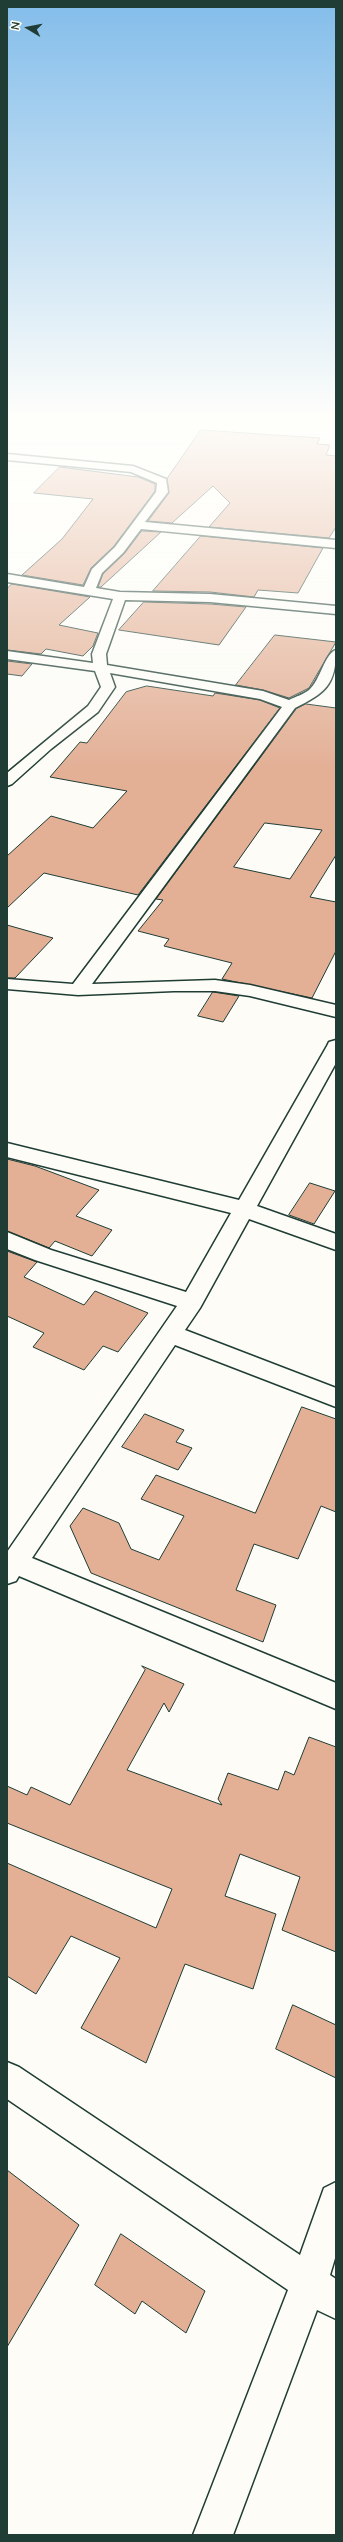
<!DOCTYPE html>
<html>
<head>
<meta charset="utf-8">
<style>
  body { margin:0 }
  #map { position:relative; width:343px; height:2542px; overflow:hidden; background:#fdfcf7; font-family:"Architects Daughter",sans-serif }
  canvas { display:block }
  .frame { position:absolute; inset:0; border:8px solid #1f3d34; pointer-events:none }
  .north { position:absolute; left:8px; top:8px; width:40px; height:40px; -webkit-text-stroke:3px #fdfcf7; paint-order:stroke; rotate:280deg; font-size:11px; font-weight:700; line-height:16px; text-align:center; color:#1f3d34 }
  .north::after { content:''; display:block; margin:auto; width:14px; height:18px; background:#1f3d34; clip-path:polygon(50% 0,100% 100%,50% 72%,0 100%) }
</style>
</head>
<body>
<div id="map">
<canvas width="343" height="2542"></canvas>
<div class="frame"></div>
<div class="north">N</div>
</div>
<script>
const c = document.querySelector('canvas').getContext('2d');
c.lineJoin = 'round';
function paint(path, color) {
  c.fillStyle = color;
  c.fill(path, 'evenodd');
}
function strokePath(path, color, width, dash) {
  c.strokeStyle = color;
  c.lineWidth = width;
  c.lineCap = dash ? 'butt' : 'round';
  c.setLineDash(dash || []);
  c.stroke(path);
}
const building = new Path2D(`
  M 201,430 L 320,438 L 317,444 L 330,445 L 326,455 L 336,456 L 336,527 L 329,538 L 209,527 L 230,503 L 213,486 L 172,523 L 148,521 L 169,493 L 167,479 Z
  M 60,467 L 138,477 L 155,484 L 155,491 L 114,546 L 91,568 L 83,585 L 22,575 L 62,539 L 93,499 L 34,493 Z
  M 142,531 L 161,532 L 101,587 L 98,587 L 103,574 L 124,554 Z
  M 201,536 L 323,548 L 298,593 L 258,590 L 254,597 L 210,592 L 153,591 Z
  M 12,584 L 90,597 L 59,625 L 98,633 L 93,646 L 83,656 L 46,649 L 41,654 L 7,650 L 7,589 Z
  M 144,602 L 210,604 L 246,607 L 219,645 L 119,630 Z
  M 275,635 L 336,642 L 309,688 L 289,698 L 263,690 L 236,685 Z
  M 7,661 L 32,664 L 22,676 L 7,674 Z
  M 147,686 L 213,696 L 215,693 L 228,695 L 260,700 L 280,708 L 138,895 L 44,873 L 7,908 L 7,856 L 51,816 L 93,828 L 127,791 L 50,777 L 80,742 L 87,743 L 126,692 Z
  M 306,704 L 336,708 L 336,855 L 310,897 L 336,902 L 336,951 L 312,998 L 222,979 L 232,963 L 164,946 L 169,939 L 138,931 L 163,900 L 156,899 L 296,709 ZM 265,823 L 322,830 L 290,879 L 234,867 Z
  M 7,925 L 53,938 L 15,978 L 7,978 Z
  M 213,992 L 239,996 L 223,1022 L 198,1016 Z
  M 7,1159 L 35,1166 L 99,1190 L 76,1216 L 112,1230 L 92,1256 L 55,1241 L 49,1248 L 7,1231 Z
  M 310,1183 L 335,1191 L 314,1224 L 289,1215 Z
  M 7,1251 L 37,1262 L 24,1277 L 84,1305 L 95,1291 L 148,1313 L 118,1352 L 103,1346 L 84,1370 L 33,1347 L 44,1333 L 7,1316 Z
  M 302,1407 L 336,1419 L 336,1512 L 321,1506 L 298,1559 L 254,1544 L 236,1590 L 276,1605 L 263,1642 L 91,1573 L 70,1526 L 83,1508 L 119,1523 L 131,1549 L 159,1560 L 184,1516 L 141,1499 L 156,1475 L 255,1513 Z
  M 145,1414 L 184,1430 L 176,1442 L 192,1448 L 178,1470 L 122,1447 Z
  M 142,1666 L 184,1684 L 169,1712 L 164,1703 L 127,1770 L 222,1805 L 218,1799 L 228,1773 L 278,1790 L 285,1771 L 294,1775 L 309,1737 L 336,1747 L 336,1952 L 282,1930 L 300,1877 L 240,1854 L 225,1896 L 276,1914 L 253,1989 L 185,1964 L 146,2063 L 81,2028 L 120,1958 L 71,1936 L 36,1994 L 7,1976 L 7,1863 L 156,1928 L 172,1889 L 7,1823 L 7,1786 L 27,1795 L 31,1787 L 70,1805 L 145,1670 Z
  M 293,2005 L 336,2025 L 336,2078 L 276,2049 Z
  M 7,2170 L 79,2225 L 7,2347 Z
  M 121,2234 L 205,2291 L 186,2333 L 142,2301 L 135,2314 L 95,2285 Z`);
const minor = new Path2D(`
  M 7,454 L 133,466 L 166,479 L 168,492 L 145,522 L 336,540 L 336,548 L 141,529 L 123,553 L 102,573 L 96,588 L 120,592 L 210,594 L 336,606 L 336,614 L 210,602 L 125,600 L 106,654 L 107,665 L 263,691 L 289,700 C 295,697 304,694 309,690 C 320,681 325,653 336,650 C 336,685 325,693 295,708 L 92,984 L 215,980 L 250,985 L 336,1005 L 336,1017 L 250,996 L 215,991 L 174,991 L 78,995 L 7,989 L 7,979 L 73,984 L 282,707 L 260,699 L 110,673 L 115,687 L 98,712 L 51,749 L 12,784 L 7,786 L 7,773 L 88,706 L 101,687 L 95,671 L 7,659 L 7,651 L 93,663 L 92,654 L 113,599 L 7,582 L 7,574 L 84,587 L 92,569 L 115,547 L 156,492 L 157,483 L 131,472 L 7,460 Z
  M 336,1040 L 336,1063 L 257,1206 L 336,1234 L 336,1250 L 249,1219 L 200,1308 L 185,1330 L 336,1388 L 336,1407 L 175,1345 L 32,1558 L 336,1683 L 336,1709 L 19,1576 L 16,1581 L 7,1584 L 7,1552 L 177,1306 L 35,1260 L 7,1249 L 7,1232 L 51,1250 L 186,1292 L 231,1213 L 7,1157 L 7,1143 L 239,1200 L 327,1046 L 329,1042 Z
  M 7,2062 L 19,2067 L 300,2255 L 324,2188 L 336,2182 L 336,2255 L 330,2275 L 336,2279 L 336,2319 L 317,2310 L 233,2535 L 193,2535 L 288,2290 L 7,2099 Z`);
paint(building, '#e3b096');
strokePath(building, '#1f3d34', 1);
strokePath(minor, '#1f3d34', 3);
paint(minor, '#fdfcf7');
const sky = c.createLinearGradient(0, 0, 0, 768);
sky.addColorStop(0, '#83bdea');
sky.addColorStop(0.54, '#fefefb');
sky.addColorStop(1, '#fefefb00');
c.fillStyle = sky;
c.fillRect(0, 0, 343, 768);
</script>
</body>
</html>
